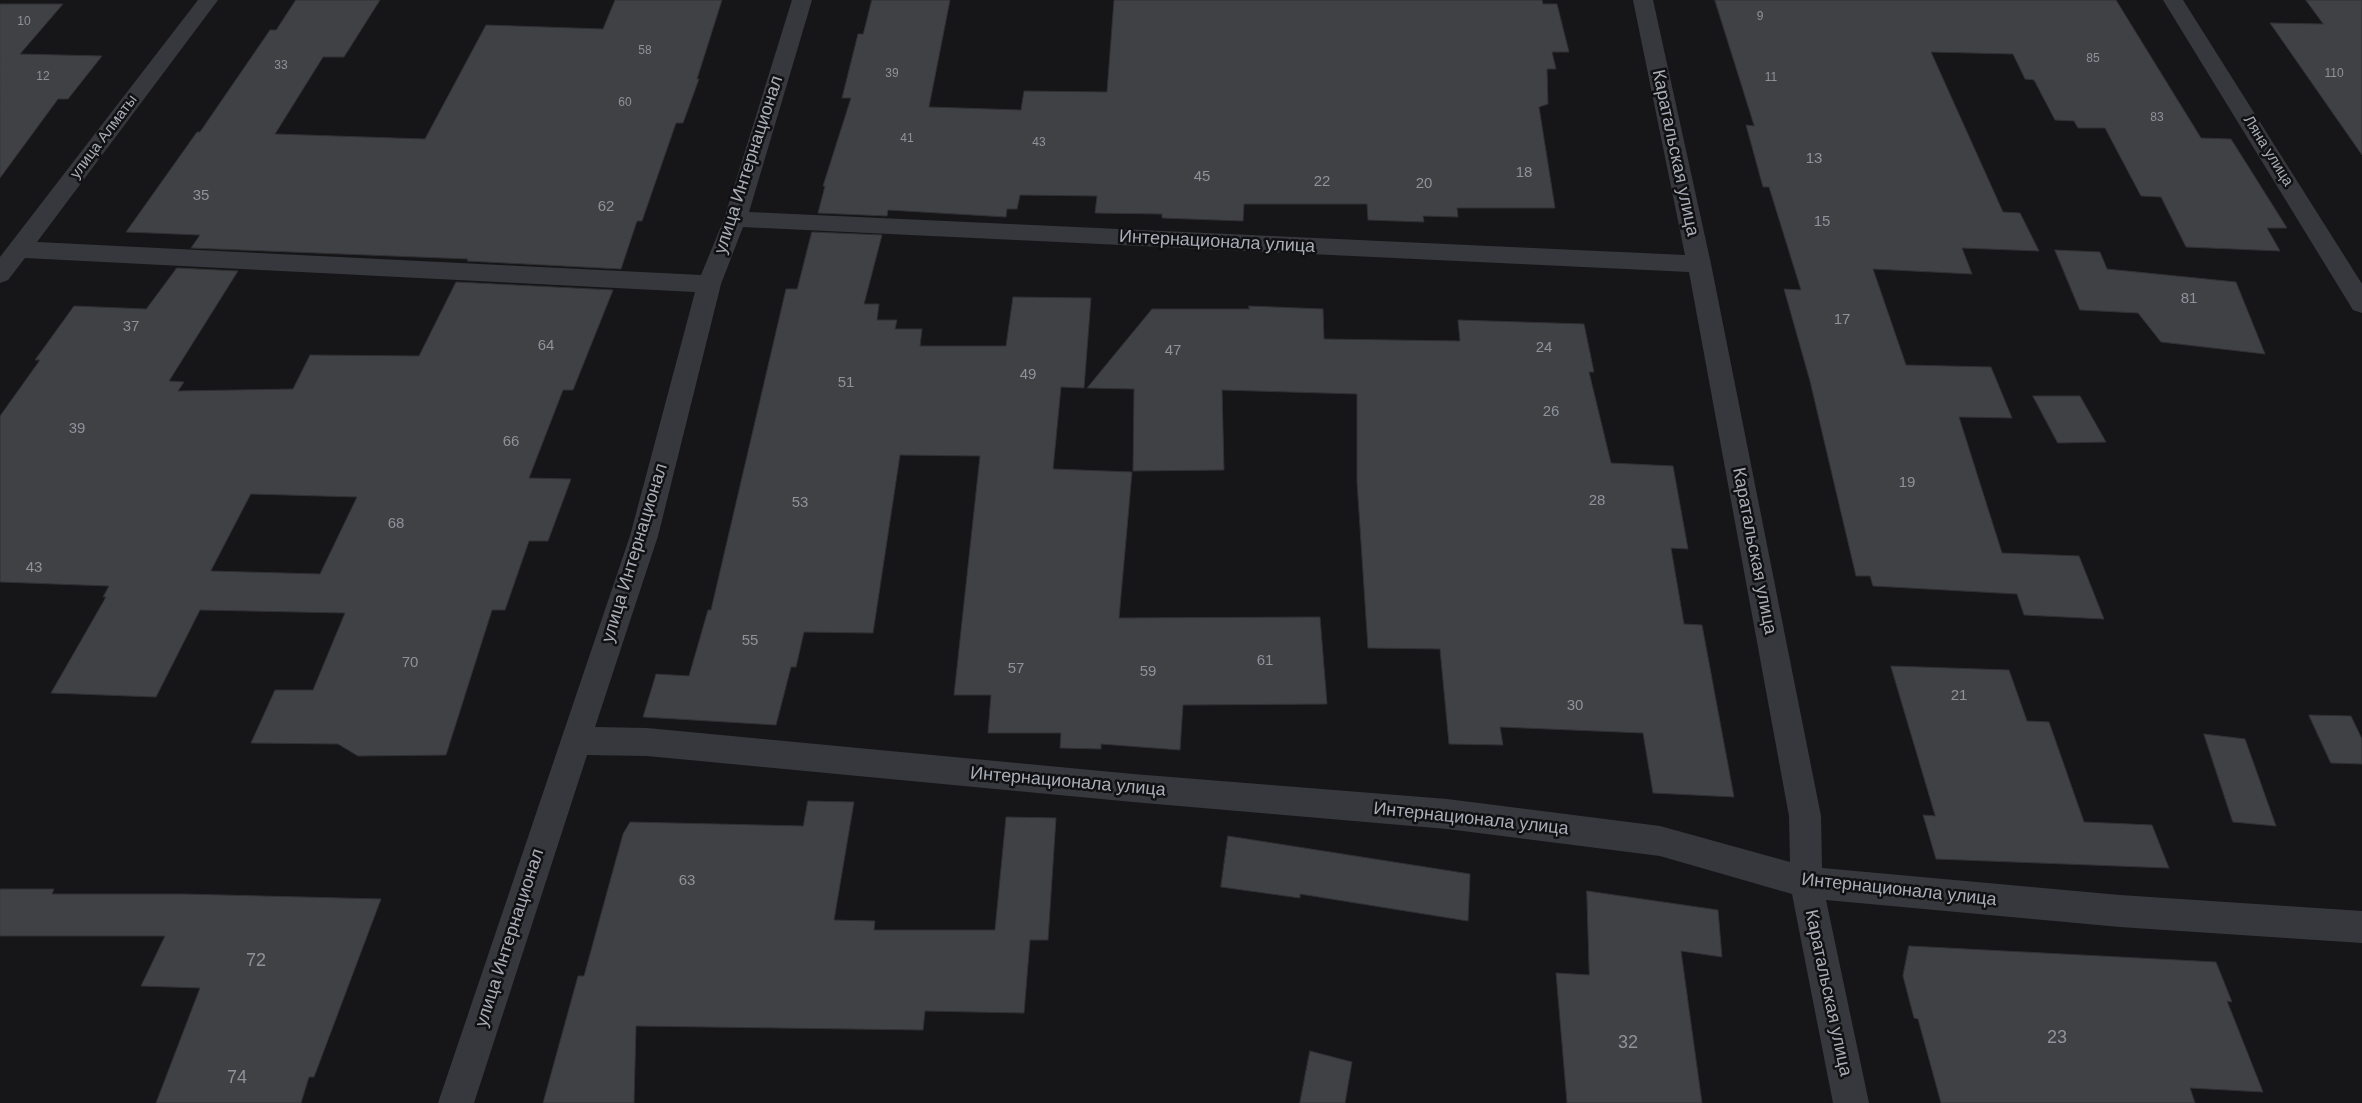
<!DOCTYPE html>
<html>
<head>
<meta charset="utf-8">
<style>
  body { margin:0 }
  canvas { display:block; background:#161618 }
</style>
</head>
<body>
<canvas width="2362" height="1103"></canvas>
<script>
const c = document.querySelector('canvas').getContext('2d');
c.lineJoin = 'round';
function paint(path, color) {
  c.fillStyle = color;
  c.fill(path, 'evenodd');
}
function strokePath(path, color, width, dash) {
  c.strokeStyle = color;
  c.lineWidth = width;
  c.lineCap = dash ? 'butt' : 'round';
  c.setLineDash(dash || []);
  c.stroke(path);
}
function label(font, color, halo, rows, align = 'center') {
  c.font = font + ' Arial,sans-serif';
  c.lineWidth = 5;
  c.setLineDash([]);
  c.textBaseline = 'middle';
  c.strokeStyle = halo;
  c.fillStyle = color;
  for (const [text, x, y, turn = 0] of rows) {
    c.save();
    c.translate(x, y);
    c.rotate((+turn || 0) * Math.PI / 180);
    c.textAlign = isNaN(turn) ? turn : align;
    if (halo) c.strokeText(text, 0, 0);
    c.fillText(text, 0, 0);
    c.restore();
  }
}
const building = new Path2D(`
  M 296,0 L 380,0 L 344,57 L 323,57 L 275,134 L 425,139 L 486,25 L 603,29 L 615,0 L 722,0 L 697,79 L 699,79 L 683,123 L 676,123 L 642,221 L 637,221 L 621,269 L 467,261 L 468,259 L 191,248 L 200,235 L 126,232 L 197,132 L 200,132 L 270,30 L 276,30 Z
  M 872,0 L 950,0 L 929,107 L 1021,110 L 1024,91 L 1107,92 L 1114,0 L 1542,0 L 1543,4 L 1557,4 L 1569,52 L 1552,52 L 1556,69 L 1547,69 L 1548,104 L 1539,107 L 1555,208 L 1457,208 L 1458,217 L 1423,216 L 1424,222 L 1368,220 L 1367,204 L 1244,204 L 1243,221 L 1162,218 L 1162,214 L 1095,213 L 1097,196 L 1020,195 L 1017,209 L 1007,209 L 1006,217 L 888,210 L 887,216 L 818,213 L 825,186 L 823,186 L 851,98 L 842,98 L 858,34 L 863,34 Z
  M 1715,0 L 2116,0 L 2201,138 L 2231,139 L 2287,228 L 2267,228 L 2280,251 L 2186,247 L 2161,197 L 2141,196 L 2105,128 L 2078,128 L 2074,121 L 2055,120 L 2034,80 L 2025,79 L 2013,54 L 1931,52 L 2003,212 L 2020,213 L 2039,251 L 1962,248 L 1972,274 L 1873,269 L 1906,365 L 1991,367 L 2012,418 L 1959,417 L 2002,553 L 2079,556 L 2104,619 L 2024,615 L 2017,594 L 1873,586 L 1870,576 L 1856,576 L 1810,381 L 1784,289 L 1801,290 L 1769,187 L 1763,187 L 1746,125 L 1754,126 Z
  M 2306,0 L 2362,0 L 2362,155 L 2270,23 L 2323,24 Z
  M 0,4 L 63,4 L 20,54 L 102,56 L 68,99 L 58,99 L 0,178 Z
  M 812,232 L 882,235 L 864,304 L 879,304 L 877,320 L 897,320 L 895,329 L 922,329 L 920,346 L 1006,346 L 1013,297 L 1091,298 L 1084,388 L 1061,387 L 1053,469 L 1132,472 L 1119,618 L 1320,617 L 1327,704 L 1183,705 L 1180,750 L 1101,744 L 1101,749 L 1060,748 L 1061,733 L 988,733 L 991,695 L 954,695 L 980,456 L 900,455 L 873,633 L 804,632 L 796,667 L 791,667 L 776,725 L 643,717 L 656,674 L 689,676 L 708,610 L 711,610 L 786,289 L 797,289 Z
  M 2055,250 L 2100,252 L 2107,269 L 2236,282 L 2265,354 L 2161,342 L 2138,313 L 2080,310 Z
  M 177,268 L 238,271 L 169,381 L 184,382 L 178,391 L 293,389 L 310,355 L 419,356 L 456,282 L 613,290 L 573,390 L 563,390 L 529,478 L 571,479 L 548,541 L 529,541 L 505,610 L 492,610 L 446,755 L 358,756 L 338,744 L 251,743 L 275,690 L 313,690 L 345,613 L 200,610 L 156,697 L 51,693 L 106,597 L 103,597 L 109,586 L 0,582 L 0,416 L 40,360 L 35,360 L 74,306 L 146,309 ZM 251,494 L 357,497 L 320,574 L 211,571 Z
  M 1249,306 L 1323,309 L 1324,339 L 1460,341 L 1458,320 L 1584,324 L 1594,372 L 1589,372 L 1611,463 L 1673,466 L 1688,549 L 1671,548 L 1684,624 L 1702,625 L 1734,797 L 1653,793 L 1643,733 L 1500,727 L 1503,745 L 1449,744 L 1440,649 L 1368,648 L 1357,482 L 1357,394 L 1222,390 L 1224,470 L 1133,471 L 1134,389 L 1087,388 L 1152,309 L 1249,309 Z
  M 2033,396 L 2080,396 L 2106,442 L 2058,443 Z
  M 1891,666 L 2009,670 L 2027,721 L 2049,722 L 2084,822 L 2152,825 L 2169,868 L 1936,859 L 1923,815 L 1935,816 Z
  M 2309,715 L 2351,716 L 2362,739 L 2362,764 L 2331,763 Z
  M 2204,734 L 2245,739 L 2276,826 L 2233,822 Z
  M 808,801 L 854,802 L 834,920 L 875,921 L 874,930 L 995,930 L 1006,817 L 1056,818 L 1048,940 L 1030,940 L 1024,1013 L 925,1011 L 923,1030 L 636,1026 L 634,1103 L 543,1103 L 578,976 L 584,976 L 623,834 L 630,822 L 803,826 Z
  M 1228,836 L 1470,874 L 1468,921 L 1300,894 L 1300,898 L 1221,887 Z
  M 0,889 L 54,889 L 52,894 L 183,894 L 381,899 L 314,1077 L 309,1077 L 301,1103 L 156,1103 L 200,988 L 141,986 L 165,936 L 0,936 Z
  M 1587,891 L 1718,910 L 1722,957 L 1681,951 L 1702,1103 L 1567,1103 L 1556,973 L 1589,975 Z
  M 1909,946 L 2216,962 L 2232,1002 L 2227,1001 L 2263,1092 L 2190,1088 L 2195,1103 L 1941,1103 L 1918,1019 L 1914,1018 L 1903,976 Z
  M 1310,1051 L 1352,1062 L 1345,1103 L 1300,1103 Z`);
const minor = new Path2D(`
  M 198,0 L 218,0 L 37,242 L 701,275 L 724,219 L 792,0 L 812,0 L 749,212 L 1685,255 L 1633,0 L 1653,0 L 1711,264 L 1821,816 L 1822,868 L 2120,895 L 2362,911 L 2362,943 L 2120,927 L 1826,900 L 1869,1103 L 1833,1103 L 1792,894 L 1660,856 L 1447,829 L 1133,802 L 647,756 L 587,755 L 474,1103 L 438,1103 L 630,536 L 695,292 L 25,258 L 8,280 L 0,283 L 0,257 ZM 743,227 L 1689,272 L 1789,816 L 1790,862 L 1660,826 L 1447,799 L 1133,774 L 647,728 L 595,727 L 658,536 L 721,284 Z
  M 2163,0 L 2183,0 L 2362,284 L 2362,313 L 2353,310 Z`);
const farNumbernames = [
  ["9",1760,17],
  ["10",24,22],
  ["58",645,51],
  ["85",2093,59],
  ["33",281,66],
  ["39",892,74],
  ["110",2334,74],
  ["12",43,77],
  ["11",1771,78],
  ["60",625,103],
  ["83",2157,118],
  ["41",907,139],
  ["43",1039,143]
];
const farStreetnames = [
  ["улица Алматы",104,137,-53],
  ["Ляна улица",2268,151,58]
];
const numberNames = [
  ["13",1814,159],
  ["18",1524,173],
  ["45",1202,177],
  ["22",1322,182],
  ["20",1424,184],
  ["35",201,196],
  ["62",606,207],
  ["15",1822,222],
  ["81",2189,299],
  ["17",1842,320],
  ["37",131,327],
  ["64",546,346],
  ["24",1544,348],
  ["47",1173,351],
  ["49",1028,375],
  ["51",846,383],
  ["26",1551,412],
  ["39",77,429],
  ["66",511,442],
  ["19",1907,483],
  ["28",1597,501],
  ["53",800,503],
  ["68",396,524],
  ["43",34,568],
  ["55",750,641],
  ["61",1265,661],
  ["70",410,663],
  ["57",1016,669],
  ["59",1148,672],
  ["21",1959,696],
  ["30",1575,706],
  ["63",687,881]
];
const streetNames = [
  ["Каратальская улица",1675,153,78],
  ["улица Интернационал",749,165,-72],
  ["Интернационала улица",1217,242,3],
  ["Каратальская улица",1754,551,79],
  ["улица Интернационал",635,553,-73],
  ["Интернационала улица",1068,782,5],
  ["Интернационала улица",1471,819,6],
  ["Интернационала улица",1899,890,6],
  ["улица Интернационал",510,938,-72],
  ["Каратальская улица",1828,993,78]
];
const nearNumbernames = [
  ["72",256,961],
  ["23",2057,1038],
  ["32",1628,1043],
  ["74",237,1078]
];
paint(building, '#404145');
strokePath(building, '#303034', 1);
paint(minor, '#37383d');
label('12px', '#8e929b', null, farNumbernames);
label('15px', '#a8adb8', '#111113', farStreetnames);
label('15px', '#8e929b', null, numberNames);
label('18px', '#a8adb8', '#111113', streetNames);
label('18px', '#8e929b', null, nearNumbernames);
</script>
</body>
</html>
